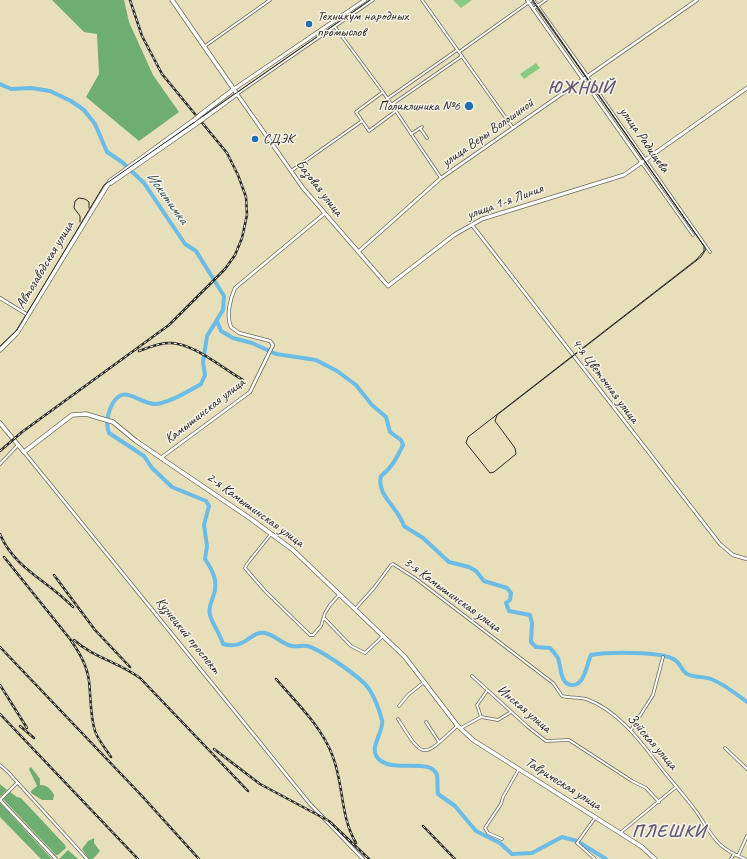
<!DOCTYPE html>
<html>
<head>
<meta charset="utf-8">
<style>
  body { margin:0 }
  canvas { display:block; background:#e6dfba }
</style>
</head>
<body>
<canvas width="747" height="859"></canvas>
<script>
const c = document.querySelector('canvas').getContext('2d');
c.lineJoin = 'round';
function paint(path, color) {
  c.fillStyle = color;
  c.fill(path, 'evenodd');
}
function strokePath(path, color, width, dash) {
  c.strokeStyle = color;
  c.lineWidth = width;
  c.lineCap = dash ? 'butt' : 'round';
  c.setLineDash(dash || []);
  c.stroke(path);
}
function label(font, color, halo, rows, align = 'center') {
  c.font = font + ' Caveat,sans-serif';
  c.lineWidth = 3;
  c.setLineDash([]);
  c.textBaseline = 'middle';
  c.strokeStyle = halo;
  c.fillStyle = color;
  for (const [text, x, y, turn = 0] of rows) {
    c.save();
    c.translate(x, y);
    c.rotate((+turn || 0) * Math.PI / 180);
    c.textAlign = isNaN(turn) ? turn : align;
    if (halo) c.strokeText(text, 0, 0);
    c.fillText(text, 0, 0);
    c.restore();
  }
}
const green = new Path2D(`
  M 453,0 L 472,0 L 461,8 Z
  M 536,63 L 540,68 L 524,79 L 520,74 Z`);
const forest = new Path2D(`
  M 52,0 L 124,0 L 129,22 L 153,75 L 179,112 L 139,141 L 86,97 L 99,74 L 97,34 L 84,32 Z
  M 31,767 L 40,779 L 40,785 C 47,785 51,789 54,795 L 53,800 L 42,800 L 31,793 L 31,791 L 37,786 L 29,769 Z
  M 0,784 L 7,790 L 1,796 L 0,796 Z
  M 10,792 L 17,797 L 21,798 L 65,845 L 66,848 L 58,855 L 56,855 L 4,800 L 3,798 Z
  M 0,803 L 52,859 L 41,859 L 0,817 Z
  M 94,838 L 94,843 L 100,851 L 93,859 L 89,859 L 82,849 L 88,841 Z
  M 68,850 L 78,859 L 59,859 Z`);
const river = new Path2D(`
  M 0,84 L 11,89 L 31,88 L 50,91 L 71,101 L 84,110 L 95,124 L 107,152 L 122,162 L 144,183 L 185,244 L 196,251 L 224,296 L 223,310 L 207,336 L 203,362 L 205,375 L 201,384 C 191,390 168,403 156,404 C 138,405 122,379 110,409 C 107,417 106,425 109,433 L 144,456 L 152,468 L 172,487 L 206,501 L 209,506 L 204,525 L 207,546 L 205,559 C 213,571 219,582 213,597 C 211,603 208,608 210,615 C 212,623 220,634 223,644 C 247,650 249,631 265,633 C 275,635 282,644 292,646 C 297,647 303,645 307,646 C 320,649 362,678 369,689 C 375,698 379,709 382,720 C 385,732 365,750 381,761 C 397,772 431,758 437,775 C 438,781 437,788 438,794 L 455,806 L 476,831 L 500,843 L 512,854 L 532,853 L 562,837 L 577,841 L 606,859
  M 217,321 L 221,331 L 233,338 L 252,343 L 276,354 L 316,360 L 337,371 L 356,385 L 372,405 L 386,417 L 390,432 L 401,440 L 403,445 C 397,457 392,468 381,476 C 376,495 398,507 404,526 L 423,538 L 449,562 L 469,567 L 476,571 L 484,581 L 507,588 L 511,593 L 510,600 L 506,603 L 509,611 L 530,615 L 532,623 L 531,642 L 536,647 L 550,648 C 553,651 556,655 558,658 C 561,666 560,686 573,685 C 578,685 582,680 584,675 C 587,669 588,661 591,655 C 608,652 662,651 675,660 C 680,663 682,671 687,674 C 695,678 703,676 711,679 C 724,684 735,693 747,702`);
const minor = new Path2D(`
  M 422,0 L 513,128
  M 533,9 L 546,0
  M 335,27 L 383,92 L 441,178
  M 205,46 L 270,0
  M 459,52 L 532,0
  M 588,78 L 710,252
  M 383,92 L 356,112 L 369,131 L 396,111
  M 237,94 L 373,0
  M 387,99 L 457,50
  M 391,105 L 462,56
  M 420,128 L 427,138
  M 411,134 L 422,127
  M 642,163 L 693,235
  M 291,171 L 362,121
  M 0,464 L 18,445
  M 271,534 L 247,564 L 245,568 L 265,591 L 310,635 L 313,635 L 321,626 L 325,613 L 330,605 L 339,595
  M 356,608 L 374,588 L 391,565 L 393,564 L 415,578 L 553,683 L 562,696 C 569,698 578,697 586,699 C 619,710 645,747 665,773 C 676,786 686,798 696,811 C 713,836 715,847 745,859
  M 324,618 L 351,646 L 365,653 L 383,636
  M 472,676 L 528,727 L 546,741 L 569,740 L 632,781 L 646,788 L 659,802
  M 399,706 L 408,695 L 424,682
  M 481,717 L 477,705 L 487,691
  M 398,719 C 424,760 422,759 457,726
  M 426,722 L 439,742
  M 461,728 L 481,717 L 498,720 L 511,712
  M 631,730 L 653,695 L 663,657
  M 725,748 L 747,769
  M 0,765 L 8,772 L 87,859
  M 0,800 L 17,783
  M 620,833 L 676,787
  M 502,839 L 488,833 L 485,828 L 501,804 L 503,797 L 519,769
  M 738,856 L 747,836
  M 595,859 L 577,843 L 595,818
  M 731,859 L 734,854`);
const tertiary = new Path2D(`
  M 527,0 L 642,163
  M 533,0 L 588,77
  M 472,225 L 720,544 L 733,555 L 747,559
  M 358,252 L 441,178 L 697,0
  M 0,298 L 28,315
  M 24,452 L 310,804 L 363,859
  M 162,457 L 250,392 L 273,345 L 270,341 L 239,333 L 231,327 C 226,316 230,299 235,288 L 324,214
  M 0,800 L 56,859`);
const secondary = new Path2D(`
  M 234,89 L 365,0
  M 237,94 L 303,188 L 388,286 L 454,235 L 482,219 L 624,175 L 747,88`);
const primary = new Path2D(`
  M 172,0 L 237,94 L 203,119
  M 200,115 L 234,89
  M 111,183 L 196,124
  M 0,350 L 17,333 L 110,181 L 194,120
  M 0,423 L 24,452 L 72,415 L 86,414 L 113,422 L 136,441 L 251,519 L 293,550 L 405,657 L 457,725 L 473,740 L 620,833 L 642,847 L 655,859`);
const tram = new Path2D(`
  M 532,0 L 704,246 L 704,251 L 696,260 L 468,437 L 466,443 L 490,473 L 494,472 L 516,454 L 515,448 L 495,421 L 497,415 L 701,257 L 706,249 L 533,0
  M 80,222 L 80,216 L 74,208 L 75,201 L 79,198 L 85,199 L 89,202 L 89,208
  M 0,346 L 17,330 L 104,185 L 370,0`);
const rail = new Path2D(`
  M 139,351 C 152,346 165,341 178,344 C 199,348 224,369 243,380
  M 0,451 L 22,432 L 169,325 L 225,269 L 235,255 L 242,238 L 247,215 L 246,197 L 238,175 L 227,153 L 162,74 L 142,36 L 130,0
  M 0,534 C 14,568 48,581 73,607
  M 4,557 L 70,639 C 79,652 87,665 89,681 C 91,698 90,715 95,731 C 98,740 106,749 111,757
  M 54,575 L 95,630 L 130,667
  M 74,640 C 94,658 119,662 140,678 L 248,791
  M 0,647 L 142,796 L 199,859
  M 276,679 C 297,703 322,727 333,757 C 344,786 340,816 356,843
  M 0,685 L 27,728
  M 0,714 L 138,859
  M 20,726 L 34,738
  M 214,749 L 260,784 L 329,821 L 369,859
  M 423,826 L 455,859`);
const primaryBridge = new Path2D(`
  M 194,120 L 200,115
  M 196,124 L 203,119`);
const markers = [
  [309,24,4,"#1f6fb2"],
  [469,106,5,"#1f6fb2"],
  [255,139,4,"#1f6fb2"]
];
const poiNames = [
  ["Техникум народных",317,16],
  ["промыслов",317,32],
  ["Поликлиника №6",460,106,"right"],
  ["СДЭК",263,139]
];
const streetNames = [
  ["улица Веры Волошиной",488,133,-35],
  ["улица Радищева",644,140,55],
  ["Базовая улица",319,188,52],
  ["улица 1-я Линия",505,202,-20],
  ["Автозаводская улица",45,265,-59],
  ["4-я Цветочная улица",605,381,53],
  ["Камышинская улица",205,411,-38],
  ["2-я Камышинская улица",255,510,36],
  ["3-я Камышинская улица",452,595,36],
  ["Кузнецкий проспект",188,636,51],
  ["Инская улица",524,709,40],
  ["Зейская улица",652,742,49],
  ["Таврическая улица",563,784,32]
];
const waterNames = [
  ["Искитимка",167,198,54]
];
const districtNames = [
  ["ЮЖНЫЙ",581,88],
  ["ПЛЕШКИ",669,832]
];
paint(green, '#88ca83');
paint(forest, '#6eae71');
strokePath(river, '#6bbce6', 4);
strokePath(minor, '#6c6a5d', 3.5);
strokePath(tertiary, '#6c6a5d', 4);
strokePath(secondary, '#6c6a5d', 4.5);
strokePath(primary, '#6c6a5d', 5);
strokePath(minor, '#fff', 2);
strokePath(tertiary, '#fff', 2.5);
strokePath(secondary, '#fff', 3);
strokePath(primary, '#fff', 3.5);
strokePath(tram, '#2b2b2b', 1);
strokePath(rail, '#2b2b2b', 2.5);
strokePath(rail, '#f7f3e8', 1, [3]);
strokePath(primaryBridge, '#6c6a5d', 5, []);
strokePath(primaryBridge, '#fff', 3.5);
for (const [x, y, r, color] of markers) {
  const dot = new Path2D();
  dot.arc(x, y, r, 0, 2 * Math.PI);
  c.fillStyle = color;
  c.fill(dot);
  strokePath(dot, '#f7f3e8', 1.5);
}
label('14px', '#2b2b2b', '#f7f3e8', poiNames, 'left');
label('14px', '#2b2b2b', '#f7f3e8', streetNames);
label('italic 15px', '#3e5663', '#f7f3e8', waterNames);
c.letterSpacing = '1px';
label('bold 18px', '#605b72', '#f7f3e8', districtNames);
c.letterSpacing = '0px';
</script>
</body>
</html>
